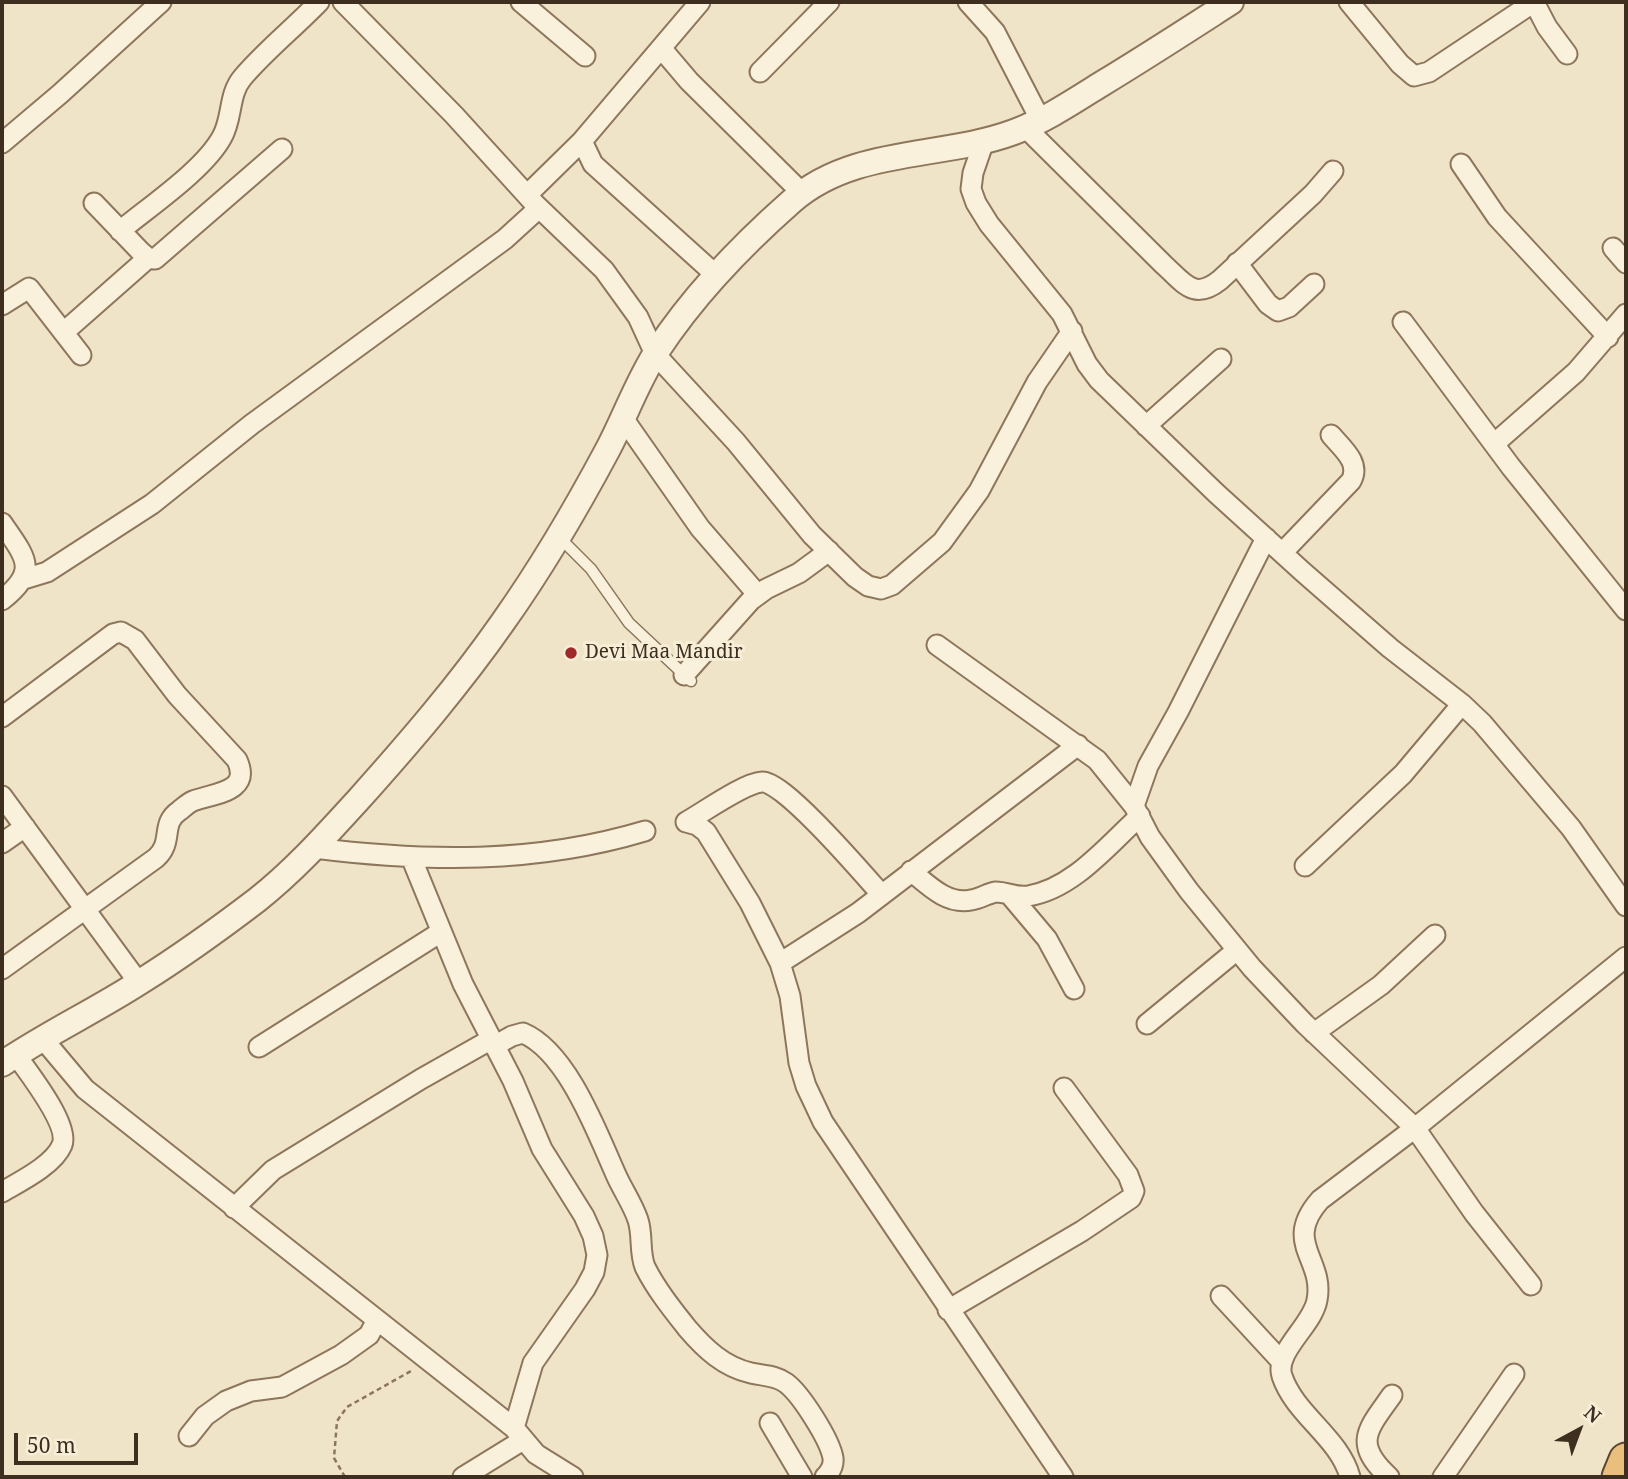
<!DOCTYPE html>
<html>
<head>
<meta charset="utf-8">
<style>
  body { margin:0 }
  #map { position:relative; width:1628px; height:1479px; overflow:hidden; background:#f0e4c8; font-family:"Noto Serif",serif }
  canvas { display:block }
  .frame { position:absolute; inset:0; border:4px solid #3d2e20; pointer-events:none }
  .north { position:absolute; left:1544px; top:1395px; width:70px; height:70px; -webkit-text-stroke:5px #f7eed8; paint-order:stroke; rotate:41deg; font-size:19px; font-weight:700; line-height:28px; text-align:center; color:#3d2e20 }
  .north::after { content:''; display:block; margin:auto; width:24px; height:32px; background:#3d2e20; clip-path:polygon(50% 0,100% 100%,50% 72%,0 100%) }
  .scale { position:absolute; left:14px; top:1433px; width:124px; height:32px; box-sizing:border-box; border:4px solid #3d2e20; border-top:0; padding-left:9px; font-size:21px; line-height:24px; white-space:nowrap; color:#3d2e20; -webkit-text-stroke:5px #f7eed8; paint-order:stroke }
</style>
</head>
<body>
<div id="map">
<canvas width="1628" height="1479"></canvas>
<div class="frame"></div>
<div class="north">N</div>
<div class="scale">50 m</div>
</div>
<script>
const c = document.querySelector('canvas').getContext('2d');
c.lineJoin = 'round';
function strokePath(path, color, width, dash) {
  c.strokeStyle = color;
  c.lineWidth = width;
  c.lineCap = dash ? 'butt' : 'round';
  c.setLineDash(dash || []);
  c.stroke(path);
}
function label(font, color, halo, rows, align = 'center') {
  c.font = font + ' "Noto Serif",serif';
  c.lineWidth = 6;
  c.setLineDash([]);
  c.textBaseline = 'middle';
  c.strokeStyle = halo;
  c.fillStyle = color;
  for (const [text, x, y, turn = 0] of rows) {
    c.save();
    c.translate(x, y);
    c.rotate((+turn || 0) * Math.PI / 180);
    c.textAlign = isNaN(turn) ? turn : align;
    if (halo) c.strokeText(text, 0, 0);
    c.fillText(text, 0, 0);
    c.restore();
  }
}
const path = new Path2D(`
  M 345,1477 L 334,1458 L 337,1421 L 347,1407 L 411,1371`);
const service = new Path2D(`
  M 559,537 L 591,569 L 629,623 L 691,681`);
const minor = new Path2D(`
  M 343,2 L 454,115 L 534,203 L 604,270 L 638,317 L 655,354 L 736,442 L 812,535 L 855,577 L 868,586 L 881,589 L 892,585 L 942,542 L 979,491 L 1037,382 L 1072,331
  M 521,2 L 585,56
  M 700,2 L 582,141 L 593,164 L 717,276
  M 968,2 L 995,32 L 1041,121
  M 1349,2 L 1400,64 L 1414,76 L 1429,72 L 1534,2
  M 1534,2 L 1547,27 L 1567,54
  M 661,48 L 689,81 L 802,193
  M 760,72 L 829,2
  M 1025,127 L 1164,265 C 1184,283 1194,301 1220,280 L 1313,194 L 1333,171
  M 984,141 L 973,173 L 971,189 L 976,203 L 989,224 L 1062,314 L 1087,364 L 1099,380 L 1216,493 L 1303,572 L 1390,648 L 1462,704 L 1482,723 L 1571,828 L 1626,906
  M 2,143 L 60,94 L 161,2
  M 1461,164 L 1497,217 L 1608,337
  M 527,195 L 582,141
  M 94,203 L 141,252 L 148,258 L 155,259 L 282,149
  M 120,231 C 150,206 204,170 222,137 C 233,118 228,94 243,77 C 266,50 295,27 319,2
  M 1613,248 L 1626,263
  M 1237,263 L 1268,304 L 1278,311 L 1289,307 L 1314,284
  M 2,305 L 29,288 L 81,355
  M 1403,322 L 1511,467 L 1626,610
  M 64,332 L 148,258
  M 623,418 L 700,528 L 758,595
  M 1146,426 L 1221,359
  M 1494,444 L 1576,372 L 1626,314
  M 2,523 C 25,557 40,570 2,600
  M 1266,538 L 1178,712 L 1148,766 L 1134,806 L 1150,837 L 1189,891 L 1252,968 L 1305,1024 L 1415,1128 L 1474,1213 L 1531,1285
  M 1282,553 L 1351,481 C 1361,463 1343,449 1331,435
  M 24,579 L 47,572 L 152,504 L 252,424 L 505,239 L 539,208
  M 937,645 L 1097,760 L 1134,806
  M 684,675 L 751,600 L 766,589 L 799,573 L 829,551
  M 2,717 L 113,634 L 121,632 L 135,640 L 177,695 L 237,760 C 252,793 213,793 193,801 C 188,803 183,808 179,811 C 160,824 174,842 156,858 L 2,969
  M 2,796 L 139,983
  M 686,822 L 697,825 L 706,832 L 750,903 L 780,963 L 790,996 L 799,1063 L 806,1086 L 823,1122 L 1063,1477
  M 686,822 C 704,812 744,783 762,782 C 783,780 864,875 881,894
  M 2,843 L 25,827
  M 314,848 C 426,862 535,864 645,831
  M 411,857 L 463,984 L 513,1081 L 542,1149 L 584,1216 L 593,1236 L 597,1255 L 594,1272 L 585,1289 L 533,1363 L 514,1428
  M 1305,866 L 1403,774 L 1462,704
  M 911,871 C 928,885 947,905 971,900 C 980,899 988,893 996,892 C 1007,892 1016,898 1028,896 C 1073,889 1108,845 1140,816
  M 1010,895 L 1047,939 L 1074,989
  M 780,963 L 858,913 L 1078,745
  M 1147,1024 L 1237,950
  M 1314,1033 L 1381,985 L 1435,935
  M 43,1039 L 85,1089 L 514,1428 L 536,1454 L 573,1477
  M 494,1046 L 512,1036 L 523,1033 C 568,1052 598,1135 617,1177 C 624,1192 633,1205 638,1220 C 643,1235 639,1252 645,1267 C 656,1289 672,1309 687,1328 C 705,1349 724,1367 751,1373 C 763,1376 775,1375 786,1383 C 801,1394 830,1440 833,1458 C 834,1466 830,1472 825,1477
  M 259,1047 L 441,932
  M 2,1192 C 19,1182 54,1165 62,1145 C 70,1125 28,1072 16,1055
  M 234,1208 L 273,1170 L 421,1079 L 490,1040
  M 1221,1296 L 1282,1362
  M 948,1310 L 1082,1231 L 1131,1198 L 1134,1191 L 1128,1175 L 1064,1088
  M 770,1423 L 802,1477
  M 189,1436 L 205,1416 L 226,1401 L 251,1391 L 282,1387 L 341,1355 L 369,1335 L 377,1320
  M 463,1477 L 523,1440
  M 1350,1477 C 1339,1437 1295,1415 1282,1376 C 1274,1352 1313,1325 1317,1300 C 1325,1259 1282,1243 1320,1200 L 1415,1128 L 1626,957
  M 1389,1477 C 1352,1443 1368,1429 1392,1395
  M 1443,1477 L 1514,1374`);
const tertiary = new Path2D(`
  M 2,1064 C 46,1034 95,1011 140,982 C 180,957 219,929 257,900 C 295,870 327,834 359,799 C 410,742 459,685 503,622 C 542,567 576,509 608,449 C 625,417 637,382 657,351 C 693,296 742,245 792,201 C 854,147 941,159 1014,132 C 1046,120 1074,101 1103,83 C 1146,57 1189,29 1231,2`);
const trunk = new Path2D(`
  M 1619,1477 L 1626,1460`);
const markers = [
  [571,653,7,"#9e2a2b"]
];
const poiNames = [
  ["Devi Maa Mandir",585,653]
];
strokePath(service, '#8d765c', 13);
strokePath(minor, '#8d765c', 23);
strokePath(tertiary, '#8d765c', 28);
strokePath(trunk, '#5b4430', 37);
strokePath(path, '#8d765c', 2.5, [5, 3.5]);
strokePath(service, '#faf1dc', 10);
strokePath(minor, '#faf1dc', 19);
strokePath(tertiary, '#faf1dc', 24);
strokePath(trunk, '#eabe7c', 33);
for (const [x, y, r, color] of markers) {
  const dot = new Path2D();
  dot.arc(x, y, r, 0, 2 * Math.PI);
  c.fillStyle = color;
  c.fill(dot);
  strokePath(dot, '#f7eed8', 2.5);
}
label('19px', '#3d2e20', '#f7eed8', poiNames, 'left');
</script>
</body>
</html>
